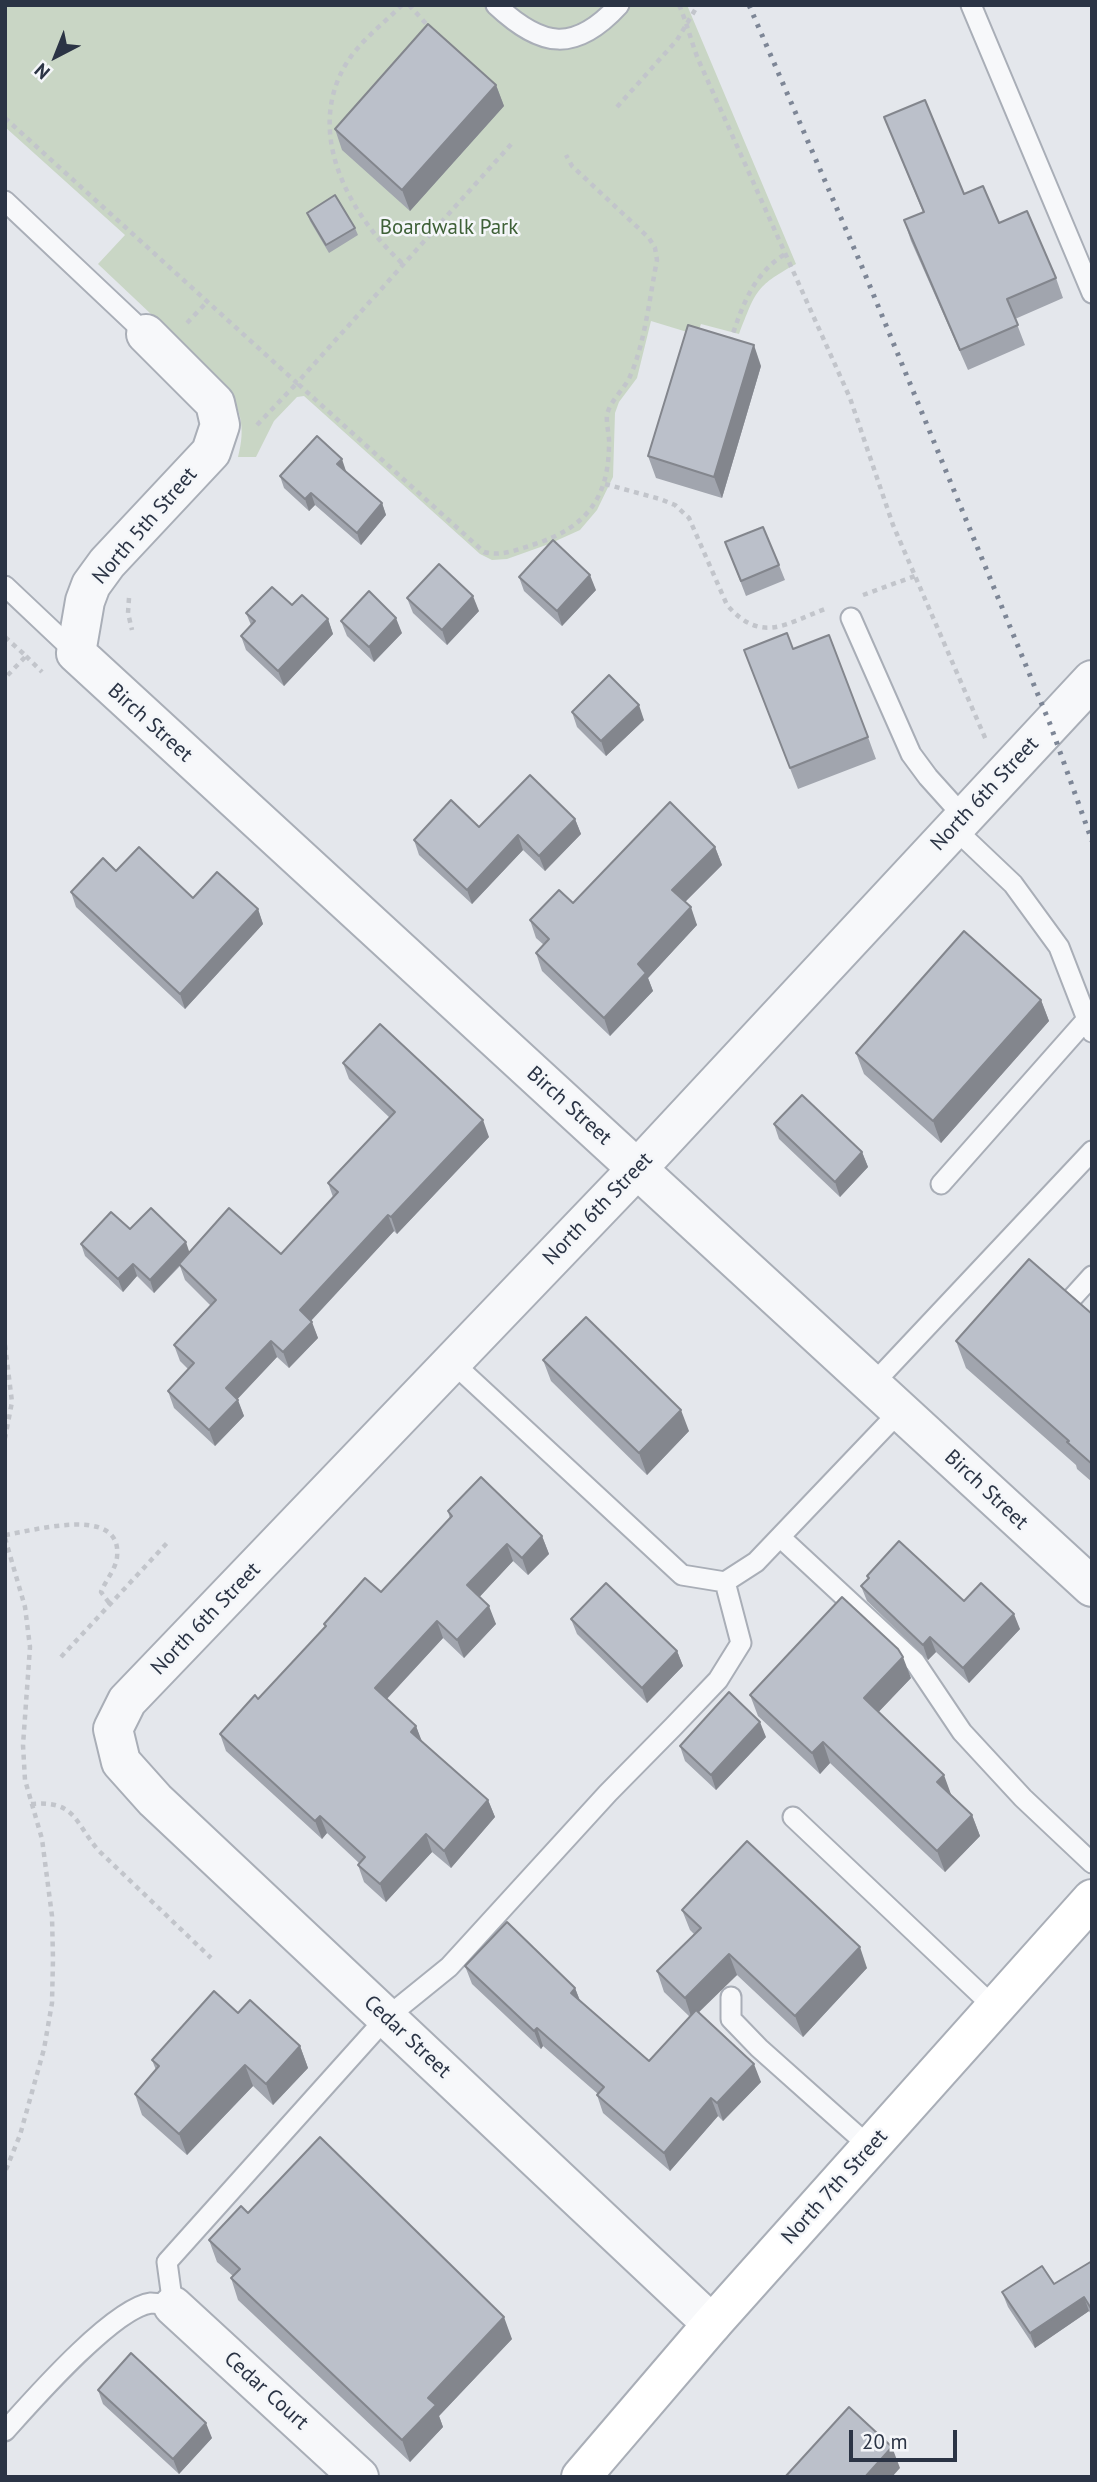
<!DOCTYPE html>
<html>
<head>
<meta charset="utf-8">
<style>
  body { margin:0 }
  #map { position:relative; width:1097px; height:2482px; overflow:hidden; background:#e4e7ec; font-family:"PT Sans",sans-serif }
  canvas { display:block }
  .frame { position:absolute; inset:0; border:7px solid #2b3445; pointer-events:none }
  .north { position:absolute; left:21px; top:21px; width:70px; height:70px; -webkit-text-stroke:5px #f4f6f9; paint-order:stroke; rotate:222deg; font-size:19px; font-weight:700; line-height:28px; text-align:center; color:#2b3445 }
  .north::after { content:''; display:block; margin:auto; width:24px; height:32px; background:#2b3445; clip-path:polygon(50% 0,100% 100%,50% 72%,0 100%) }
  .scale { position:absolute; left:849px; top:2430px; width:108px; height:32px; box-sizing:border-box; border:4px solid #2b3445; border-top:0; padding-left:9px; font-size:21px; line-height:24px; white-space:nowrap; color:#2b3445; -webkit-text-stroke:5px #f4f6f9; paint-order:stroke }
</style>
</head>
<body>
<div id="map">
<canvas width="1097" height="2482"></canvas>
<div class="frame"></div>
<div class="north">N</div>
<div class="scale">20 m</div>
</div>
<script>
const c = document.querySelector('canvas').getContext('2d');
c.lineJoin = 'round';
function paint(path, color) {
  c.fillStyle = color;
  c.fill(path, 'evenodd');
}
function strokePath(path, color, width, dash) {
  c.strokeStyle = color;
  c.lineWidth = width;
  c.lineCap = dash ? 'butt' : 'round';
  c.setLineDash(dash || []);
  c.stroke(path);
}
function label(font, color, halo, rows, align = 'center') {
  c.font = font + ' "PT Sans",sans-serif';
  c.lineWidth = 5;
  c.setLineDash([]);
  c.textBaseline = 'middle';
  c.strokeStyle = halo;
  c.fillStyle = color;
  for (const [text, x, y, turn = 0] of rows) {
    c.save();
    c.translate(x, y);
    c.rotate((+turn || 0) * Math.PI / 180);
    c.textAlign = isNaN(turn) ? turn : align;
    if (halo) c.strokeText(text, 0, 0);
    c.fillText(text, 0, 0);
    c.restore();
  }
}
const green = new Path2D(`
  M 5,5 L 687,5 L 796,264 C 754,287 756,292 739,334 L 701,324 L 697,335 L 651,321 L 637,378 L 619,402 L 615,413 L 613,477 L 597,510 L 580,530 L 549,544 L 507,559 L 492,560 L 480,554 L 304,396 L 297,397 L 274,421 L 256,457 L 238,457 C 246,427 241,409 224,383 L 98,264 L 125,235 L 5,127 Z`);
const path = new Path2D(`
  M 402,5 C 383,24 360,41 346,64 C 304,134 350,216 404,265
  M 409,5 L 430,28
  M 679,5 C 687,23 691,41 698,59 L 850,398 L 893,525 L 986,740
  M 617,107 L 677,40 L 698,5
  M 5,118 L 297,383 L 514,141
  M 187,323 L 206,303
  M 730,342 C 742,307 752,275 785,254
  M 257,425 L 297,383 L 484,552 C 501,557 519,549 535,544 C 585,528 608,499 609,447 C 610,436 606,425 607,415 C 610,400 626,388 631,374 C 645,342 650,295 657,260 L 655,248 L 649,238 L 572,166 L 566,155
  M 605,484 L 660,499 L 675,505 L 689,518 L 727,605 C 761,644 785,624 825,609
  M 863,595 L 915,576
  M 129,598 L 128,613 L 132,630
  M 5,637 L 26,656 L 5,678
  M 26,656 L 42,672
  M 5,1345 L 12,1402 L 5,1438
  M 5,1535 C 33,1531 123,1504 117,1557 C 116,1569 105,1581 101,1592 L 110,1604
  M 5,1538 L 25,1607 L 30,1647 L 23,1745 L 25,1780 L 42,1839 L 52,1916 L 53,1959 L 52,2003 L 44,2049 L 20,2135 L 5,2172
  M 61,1657 L 167,1543
  M 31,1804 C 75,1800 74,1821 98,1850 L 211,1958`);
const service = new Path2D(`
  M 496,5 C 542,48 575,53 619,5
  M 971,5 L 1092,293
  M 5,201 L 146,334
  M 5,586 L 76,653
  M 851,618 L 911,754 L 928,777 L 964,817
  M 954,828 L 1013,884 L 1059,947 L 1092,1032
  M 941,1184 L 1087,1019
  M 1073,1297 L 1092,1276
  M 452,1362 L 682,1575 L 725,1582 L 756,1562 L 900,1411
  M 872,1385 L 1092,1151
  M 780,1537 L 915,1662 L 962,1732 L 1023,1798 L 1092,1863
  M 793,1817 L 995,2008
  M 731,1997 L 731,2019 L 759,2048 L 870,2147
  M 5,2431 C 32,2401 113,2308 151,2303 C 157,2303 166,2305 173,2306 L 167,2262 L 386,2018 L 449,1967 L 608,1793 L 673,1727 L 718,1680 L 741,1643 L 725,1582`);
const minor = new Path2D(`
  M 146,334 L 215,403 L 220,425 L 211,452 L 107,563 L 91,585 L 85,601 L 76,653 L 1092,1587
  M 173,2306 L 359,2477
  M 712,2324 L 155,1800 L 121,1762 L 113,1729 L 127,1701 L 637,1169 L 1092,680`);
const secondary = new Path2D(`
  M 581,2477 L 712,2324 L 1092,1899`);
const rail = new Path2D(`
  M 749,5 L 860,262 L 1050,724 L 1092,841`);
const wall = new Path2D(`
  M 496,85 L 504,106 L 410,211 L 342,150 L 335,129 Z
  M 884,117 L 964,194 L 999,223 L 1056,278 L 1063,298 L 1015,319 L 1025,345 L 968,370 L 911,241 L 904,220 L 923,212 Z
  M 307,213 L 355,228 L 358,235 L 329,253 L 310,221 Z
  M 761,366 L 722,498 L 656,478 L 648,456 Z
  M 346,471 L 345,472 L 382,503 L 386,515 L 361,545 L 315,505 L 309,511 L 284,488 L 280,476 Z
  M 725,542 L 779,565 L 785,580 L 746,596 Z
  M 519,577 L 596,590 L 562,626 L 524,591 Z
  M 407,598 L 479,611 L 447,645 L 413,613 Z
  M 246,613 L 328,619 L 333,634 L 284,686 L 246,650 L 241,636 L 251,625 Z
  M 341,621 L 402,633 L 374,662 L 347,636 Z
  M 793,649 L 868,737 L 876,759 L 798,789 L 744,650 Z
  M 572,712 L 644,720 L 606,756 L 577,727 Z
  M 575,819 L 581,834 L 545,871 L 523,850 L 472,904 L 419,855 L 414,840 L 479,827 Z
  M 715,847 L 722,865 L 685,902 L 697,925 L 648,978 L 653,991 L 610,1036 L 542,971 L 536,953 L 544,945 L 536,938 L 530,920 Z
  M 116,871 L 193,898 L 258,909 L 263,924 L 185,1009 L 76,907 L 71,892 Z
  M 1041,1000 L 1049,1021 L 941,1143 L 864,1074 L 856,1053 Z
  M 343,1063 L 489,1137 L 397,1234 L 394,1231 L 311,1321 L 318,1338 L 289,1368 L 277,1357 L 237,1399 L 244,1416 L 215,1446 L 174,1408 L 168,1391 L 188,1369 L 180,1361 L 174,1345 L 211,1306 L 185,1280 L 180,1266 L 154,1293 L 137,1276 L 123,1292 L 85,1256 L 81,1244 L 130,1229 L 190,1252 L 281,1254 L 333,1197 L 328,1183 L 390,1118 L 349,1079 Z
  M 774,1124 L 862,1152 L 868,1167 L 840,1197 L 779,1139 Z
  M 1092,1314 L 1092,1482 L 1077,1469 L 1076,1465 L 966,1368 L 956,1341 Z
  M 543,1360 L 689,1431 L 647,1475 L 551,1381 Z
  M 448,1511 L 542,1536 L 549,1554 L 528,1575 L 513,1561 L 479,1597 L 496,1624 L 464,1658 L 443,1638 L 387,1699 L 416,1726 L 421,1741 L 488,1800 L 495,1817 L 451,1868 L 432,1852 L 386,1902 L 364,1882 L 358,1865 L 359,1863 L 327,1833 L 322,1839 L 226,1751 L 220,1734 L 258,1699 L 325,1627 L 324,1624 L 381,1592 L 450,1519 Z
  M 867,1576 L 964,1601 L 1020,1629 L 969,1683 L 936,1652 L 928,1660 L 867,1601 L 861,1586 L 868,1579 Z
  M 571,1619 L 677,1651 L 683,1666 L 647,1703 L 577,1634 Z
  M 911,1678 L 878,1712 L 952,1796 L 972,1815 L 980,1836 L 945,1872 L 830,1763 L 820,1774 L 758,1716 L 750,1695 Z
  M 766,1737 L 716,1790 L 685,1761 L 680,1746 Z
  M 682,1910 L 867,1968 L 803,2037 L 737,1975 L 698,2012 L 761,2082 L 723,2121 L 718,2116 L 670,2171 L 603,2113 L 597,2095 L 598,2094 L 543,2046 L 541,2049 L 472,1984 L 465,1966 L 575,1988 L 580,2001 L 649,2061 L 690,2017 L 664,1992 L 657,1971 L 694,1934 L 690,1930 Z
  M 238,2013 L 300,2046 L 308,2068 L 273,2105 L 253,2086 L 187,2155 L 142,2115 L 135,2094 L 156,2070 L 152,2060 Z
  M 248,2213 L 512,2339 L 439,2416 L 443,2427 L 410,2462 L 238,2300 L 231,2278 L 233,2276 L 217,2262 L 209,2240 Z
  M 1092,2261 L 1092,2316 L 1089,2311 L 1035,2348 L 1008,2307 L 1002,2292 L 1054,2284 Z
  M 98,2390 L 212,2438 L 179,2474 L 103,2404 Z`);
const shadedWall = new Path2D(`
  M 496,85 L 504,106 L 410,211 L 402,190 Z
  M 754,345 L 761,366 L 722,498 L 714,477 Z
  M 342,459 L 346,471 L 341,477 L 337,464 Z
  M 311,493 L 315,505 L 309,511 L 305,499 Z
  M 382,503 L 386,515 L 361,545 L 357,533 Z
  M 590,575 L 596,590 L 562,626 L 557,611 Z
  M 473,596 L 479,611 L 447,645 L 442,630 Z
  M 396,618 L 402,633 L 374,662 L 369,647 Z
  M 328,619 L 333,634 L 284,686 L 278,671 Z
  M 639,705 L 644,720 L 606,756 L 601,741 Z
  M 575,819 L 581,834 L 545,871 L 539,856 Z
  M 518,835 L 523,850 L 472,904 L 467,890 Z
  M 715,847 L 722,865 L 679,908 L 672,890 Z
  M 691,907 L 697,925 L 648,978 L 653,991 L 610,1036 L 604,1018 L 638,964 Z
  M 258,909 L 263,924 L 185,1009 L 180,994 Z
  M 1041,1000 L 1049,1021 L 941,1143 L 933,1121 Z
  M 483,1120 L 489,1137 L 397,1234 L 391,1217 Z
  M 862,1152 L 868,1167 L 840,1197 L 835,1182 Z
  M 388,1215 L 394,1231 L 306,1326 L 300,1310 Z
  M 186,1242 L 190,1254 L 154,1293 L 150,1280 Z
  M 133,1264 L 137,1276 L 123,1292 L 118,1279 Z
  M 312,1322 L 318,1338 L 289,1368 L 283,1352 Z
  M 271,1341 L 277,1357 L 232,1405 L 226,1388 Z
  M 238,1400 L 244,1416 L 215,1446 L 209,1430 Z
  M 681,1410 L 689,1431 L 647,1475 L 639,1453 Z
  M 542,1536 L 549,1554 L 528,1575 L 522,1558 Z
  M 507,1544 L 513,1561 L 474,1603 L 467,1585 Z
  M 489,1606 L 496,1624 L 464,1658 L 457,1640 Z
  M 1014,1614 L 1020,1629 L 969,1683 L 963,1668 Z
  M 437,1621 L 443,1638 L 381,1705 L 375,1688 Z
  M 930,1637 L 936,1652 L 928,1660 L 923,1645 Z
  M 677,1651 L 683,1666 L 647,1703 L 642,1688 Z
  M 903,1657 L 911,1678 L 871,1720 L 864,1698 Z
  M 760,1722 L 766,1737 L 716,1790 L 711,1775 Z
  M 416,1726 L 423,1744 L 411,1732 Z
  M 823,1742 L 830,1763 L 820,1774 L 812,1753 Z
  M 944,1775 L 952,1797 L 937,1782 Z
  M 488,1800 L 495,1817 L 451,1868 L 444,1851 Z
  M 972,1815 L 980,1836 L 945,1872 L 937,1851 Z
  M 320,1816 L 327,1833 L 322,1839 L 315,1821 Z
  M 426,1834 L 432,1852 L 386,1902 L 380,1884 Z
  M 860,1947 L 867,1968 L 803,2037 L 795,2016 Z
  M 729,1954 L 737,1975 L 692,2019 L 685,1998 Z
  M 575,1988 L 582,2006 L 571,1993 Z
  M 537,2028 L 543,2046 L 541,2049 L 534,2031 Z
  M 300,2046 L 308,2068 L 273,2105 L 266,2084 Z
  M 754,2064 L 761,2082 L 723,2121 L 717,2103 Z
  M 245,2065 L 253,2086 L 187,2155 L 179,2134 Z
  M 711,2098 L 718,2116 L 670,2171 L 664,2153 Z
  M 1084,2297 L 1089,2311 L 1035,2348 L 1030,2333 Z
  M 504,2317 L 512,2339 L 439,2416 L 443,2427 L 410,2462 L 402,2440 L 428,2398 Z
  M 206,2423 L 212,2438 L 179,2474 L 173,2459 Z
  M 892,2447 L 900,2468 L 892,2477 L 865,2477 Z`);
const building = new Path2D(`
  M 428,24 L 496,85 L 402,190 L 335,129 Z
  M 925,100 L 964,194 L 983,186 L 999,223 L 1027,211 L 1056,278 L 1007,299 L 1018,325 L 960,350 L 904,220 L 924,212 L 884,117 Z
  M 335,195 L 355,228 L 326,245 L 307,213 Z
  M 688,325 L 754,345 L 714,477 L 648,456 Z
  M 317,436 L 342,459 L 337,464 L 382,503 L 357,533 L 311,493 L 305,499 L 280,476 Z
  M 763,527 L 779,565 L 741,581 L 725,542 Z
  M 553,540 L 590,575 L 557,611 L 519,577 Z
  M 439,564 L 473,596 L 442,630 L 407,598 Z
  M 272,587 L 292,605 L 302,595 L 328,619 L 278,671 L 241,636 L 255,621 L 246,613 Z
  M 369,591 L 396,618 L 369,647 L 341,621 Z
  M 787,633 L 793,649 L 829,635 L 868,737 L 790,768 L 744,650 Z
  M 609,675 L 639,705 L 601,741 L 572,712 Z
  M 530,775 L 575,819 L 539,856 L 518,835 L 467,890 L 414,840 L 451,800 L 479,827 Z
  M 670,802 L 715,847 L 672,890 L 691,907 L 638,964 L 646,973 L 604,1018 L 536,953 L 549,939 L 530,920 L 559,890 L 573,903 Z
  M 139,847 L 193,898 L 217,872 L 258,909 L 180,994 L 71,892 L 103,858 L 116,871 Z
  M 964,931 L 1041,1000 L 933,1121 L 856,1053 Z
  M 380,1024 L 483,1120 L 391,1217 L 388,1215 L 300,1310 L 312,1322 L 283,1352 L 271,1341 L 226,1388 L 238,1400 L 209,1430 L 168,1391 L 194,1363 L 174,1345 L 216,1300 L 179,1264 L 229,1208 L 281,1254 L 338,1192 L 328,1183 L 395,1112 L 343,1063 Z
  M 802,1095 L 862,1152 L 835,1182 L 774,1124 Z
  M 151,1208 L 186,1242 L 150,1280 L 133,1264 L 118,1279 L 81,1244 L 111,1212 L 130,1229 Z
  M 1029,1259 L 1092,1314 L 1092,1464 L 1067,1442 L 1069,1441 L 956,1341 Z
  M 586,1317 L 681,1410 L 639,1453 L 543,1360 Z
  M 481,1477 L 542,1536 L 522,1558 L 507,1544 L 467,1585 L 489,1606 L 457,1640 L 437,1621 L 375,1688 L 416,1726 L 411,1732 L 488,1800 L 444,1851 L 426,1834 L 380,1884 L 358,1865 L 365,1857 L 320,1816 L 315,1821 L 220,1734 L 255,1695 L 258,1699 L 326,1626 L 324,1624 L 365,1578 L 381,1592 L 452,1516 L 448,1511 Z
  M 899,1541 L 964,1601 L 981,1583 L 1014,1614 L 963,1668 L 930,1637 L 923,1645 L 861,1586 L 869,1578 L 867,1576 Z
  M 606,1583 L 677,1651 L 642,1688 L 571,1619 Z
  M 842,1597 L 898,1649 L 903,1657 L 864,1698 L 944,1775 L 937,1782 L 972,1815 L 937,1851 L 823,1742 L 812,1753 L 750,1695 Z
  M 729,1692 L 760,1722 L 711,1775 L 680,1746 Z
  M 747,1841 L 860,1947 L 795,2016 L 729,1954 L 685,1998 L 657,1971 L 701,1928 L 682,1910 Z
  M 507,1922 L 575,1988 L 571,1993 L 649,2061 L 696,2010 L 754,2064 L 717,2103 L 711,2098 L 664,2153 L 597,2095 L 604,2087 L 537,2028 L 534,2031 L 465,1966 Z
  M 214,1991 L 238,2013 L 250,2000 L 300,2046 L 266,2084 L 245,2065 L 179,2134 L 135,2094 L 159,2066 L 152,2060 Z
  M 320,2137 L 504,2317 L 428,2398 L 436,2405 L 402,2440 L 231,2278 L 240,2269 L 209,2240 L 241,2206 L 248,2213 Z
  M 1092,2261 L 1092,2310 L 1084,2297 L 1030,2333 L 1002,2292 L 1042,2266 L 1054,2284 Z
  M 131,2353 L 206,2423 L 173,2459 L 98,2390 Z
  M 849,2407 L 892,2447 L 865,2477 L 785,2477 Z`);
const parkNames = [
  ["Boardwalk Park",449,228]
];
const streetNames = [
  ["North 5th Street",145,526,-49],
  ["Birch Street",150,723,42],
  ["North 6th Street",985,794,-47],
  ["Birch Street",569,1106,42],
  ["North 6th Street",598,1209,-46],
  ["Birch Street",986,1490,43],
  ["North 6th Street",206,1619,-46],
  ["Cedar Street",407,2037,43],
  ["North 7th Street",835,2187,-48],
  ["Cedar Court",266,2391,42]
];
paint(green, '#c9d6c5');
strokePath(service, '#a9aeb7', 23);
strokePath(minor, '#a9aeb7', 42);
strokePath(secondary, '#a9aeb7', 42);
strokePath(path, '#c2c5cb', 4.5, [5, 5]);
strokePath(service, '#f7f8fa', 19);
strokePath(minor, '#f7f8fa', 38);
strokePath(secondary, '#fff', 38);
strokePath(rail, '#7d8696', 5, [3.5, 7]);
paint(wall, '#a1a5ae');
paint(shadedWall, '#83868d');
paint(building, '#bbc0ca');
strokePath(building, '#83868d', 2);
label('21px', '#3f6138', '#f4f6f9', parkNames);
label('21px', '#2b3445', '#f4f6f9', streetNames);
</script>
</body>
</html>
